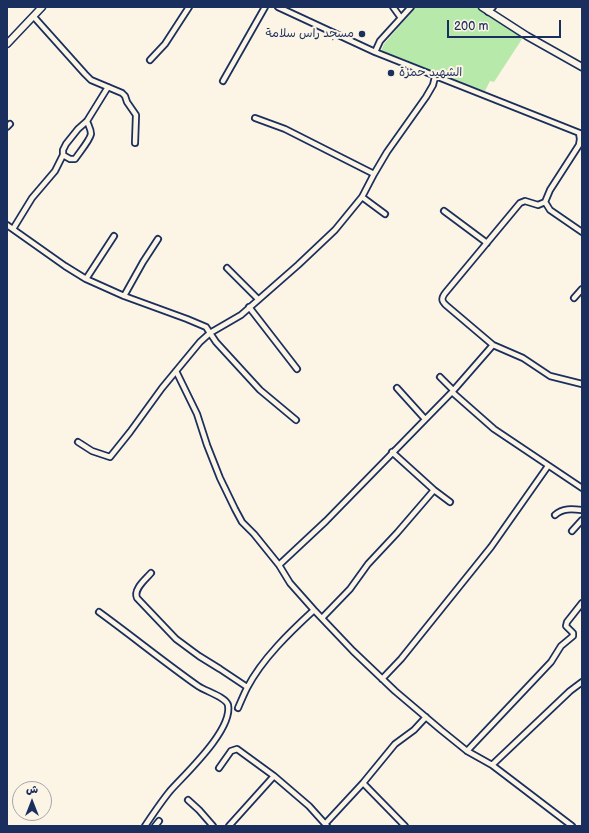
<!DOCTYPE html>
<html>
<head>
<meta charset="utf-8">
<style>
  body { margin:0 }
  #map { position:relative; width:589px; height:833px; overflow:hidden; background:#fcf5e5; font-family:"Balsamiq Sans","Playpen Sans Arabic",sans-serif }
  canvas { display:block }
  .frame { position:absolute; inset:0; border:8px solid #1b2f5e; pointer-events:none }
  .north { position:absolute; left:12px; top:781px; width:40px; height:40px; box-sizing:border-box; background:#fcf5e5; border:1px solid #a2a6af; border-radius:50%; rotate:0deg; font-size:11px; font-weight:700; line-height:16px; text-align:center; color:#1b2f5e }
  .north::after { content:''; display:block; margin:auto; width:14px; height:18px; background:#1b2f5e; clip-path:polygon(50% 0,100% 100%,50% 72%,0 100%) }
  .scale { position:absolute; left:447px; top:20px; width:114px; height:18px; box-sizing:border-box; border:2px solid #1b2f5e; border-top:0; padding-left:5px; font-size:12px; line-height:14px; white-space:nowrap; color:#1b2f5e; -webkit-text-stroke:3px #fcf5e5; paint-order:stroke }
</style>
</head>
<body>
<div id="map">
<canvas width="589" height="833"></canvas>
<div class="frame"></div>
<div class="north">ش</div>
<div class="scale">200 m</div>
</div>
<script>
const c = document.querySelector('canvas').getContext('2d');
c.lineJoin = 'round';
function paint(path, color) {
  c.fillStyle = color;
  c.fill(path, 'evenodd');
}
function strokePath(path, color, width, dash) {
  c.strokeStyle = color;
  c.lineWidth = width;
  c.lineCap = dash ? 'butt' : 'round';
  c.setLineDash(dash || []);
  c.stroke(path);
}
function label(font, color, halo, rows, align = 'center') {
  c.font = font + ' "Balsamiq Sans","Playpen Sans Arabic",sans-serif';
  c.lineWidth = 4;
  c.setLineDash([]);
  c.textBaseline = 'middle';
  c.strokeStyle = halo;
  c.fillStyle = color;
  for (const [text, x, y, turn = 0] of rows) {
    c.save();
    c.translate(x, y);
    c.rotate((+turn || 0) * Math.PI / 180);
    c.textAlign = isNaN(turn) ? turn : align;
    if (halo) c.strokeText(text, 0, 0);
    c.fillText(text, 0, 0);
    c.restore();
  }
}
const green = new Path2D(`
  M 416,7 L 477,7 L 487,15 L 524,36 L 494,82 L 490,81 L 485,91 L 450,80 L 381,51 L 384,44 Z`);
const street = new Path2D(`
  M 278,7 L 375,52 L 582,134
  M 393,7 L 401,18
  M 488,12 L 493,7
  M 34,17 L 85,74 L 91,80 L 122,93 L 125,96 L 127,102 L 136,115 L 135,143
  M 375,52 L 380,41 L 411,7
  M 150,60 L 165,44 L 189,7
  M 223,81 L 265,7
  M 255,118 L 285,129 L 374,174
  M 7,127 L 10,124
  M 579,133 L 580,139 L 579,145 L 550,190 L 545,202 L 550,210 L 582,232
  M 63,155 L 70,159 L 75,159 C 79,153 90,140 91,134 C 91,129 88,125 87,121
  M 362,197 L 385,214
  M 545,202 L 538,205 L 525,201 L 520,203 L 446,292 C 441,298 441,301 447,306 L 493,345 L 523,358 L 550,376 L 582,384
  M 444,211 L 487,243
  M 7,225 L 65,266 L 86,279 L 124,296 L 187,319 L 206,327 L 216,342 L 260,390 L 296,420
  M 13,229 L 32,198 L 55,171 L 63,155 L 63,150 L 66,144 L 78,129 L 87,121 L 108,87
  M 227,268 L 258,299
  M 86,279 L 114,236
  M 124,296 L 143,262 L 158,239
  M 574,298 L 582,289
  M 249,307 L 297,369
  M 176,371 L 197,414 L 207,445 L 220,478 L 235,509 L 242,522 L 254,534 L 279,565 L 290,583 L 314,610 L 353,651 L 395,691 L 441,730 L 467,751 L 492,765 L 572,826
  M 440,377 L 453,390
  M 397,388 L 425,419
  M 452,392 L 494,429 L 582,488
  M 78,442 L 92,451 L 110,457 L 130,432 L 162,388 L 200,342 L 210,333 L 241,315 L 298,265 L 335,230 L 362,197 L 374,174 L 387,152 L 426,97 L 433,85 L 435,77
  M 392,452 L 434,490 L 450,502
  M 555,515 C 563,508 572,509 582,510
  M 572,531 L 582,520
  M 279,565 L 326,521 L 452,392 L 493,345
  M 151,573 C 146,579 133,589 137,598 L 176,639 L 199,656 L 220,669 L 247,687
  M 99,612 C 132,636 164,662 198,686 C 205,691 226,697 228,705 C 233,730 185,774 170,791 C 161,802 153,814 145,826
  M 322,618 L 350,589 L 368,564 L 397,533 L 434,490
  M 382,679 L 401,659 L 491,547 L 548,466
  M 238,708 C 241,701 244,694 247,688 C 262,659 290,632 314,610
  M 467,751 L 551,662 L 561,646 L 573,636 L 573,633 L 566,626 L 567,622 L 582,603
  M 492,765 L 570,691 L 582,682
  M 219,768 L 231,751 L 237,749 L 274,776
  M 363,783 L 405,826
  M 188,800 L 199,810 L 213,826
  M 325,824 L 363,783 L 395,744 L 414,730 L 426,717
  M 155,826 L 159,821
  M 229,826 L 274,776 L 309,806 L 327,826`);
const secondary = new Path2D(`
  M 482,7 L 527,36 L 582,67
  M 7,44 L 42,7`);
const markers = [
  [362,34,4,"#1b2f5e"],
  [391,73,4,"#1b2f5e"]
];
const poiNames = [
  ["مسجد راس سلامة",354,34],
  ["الشهيد حمزة",399,73,"left"]
];
paint(green, '#b6e9aa');
strokePath(street, '#1b2f5e', 8);
strokePath(secondary, '#1b2f5e', 9);
strokePath(street, '#fcf5e5', 4.5);
strokePath(secondary, '#fcf5e5', 6);
for (const [x, y, r, color] of markers) {
  const dot = new Path2D();
  dot.arc(x, y, r, 0, 2 * Math.PI);
  c.fillStyle = color;
  c.fill(dot);
  strokePath(dot, '#fcf5e5', 1.5);
}
label('12px', '#1b2f5e', '#fcf5e5', poiNames, 'right');
</script>
</body>
</html>
